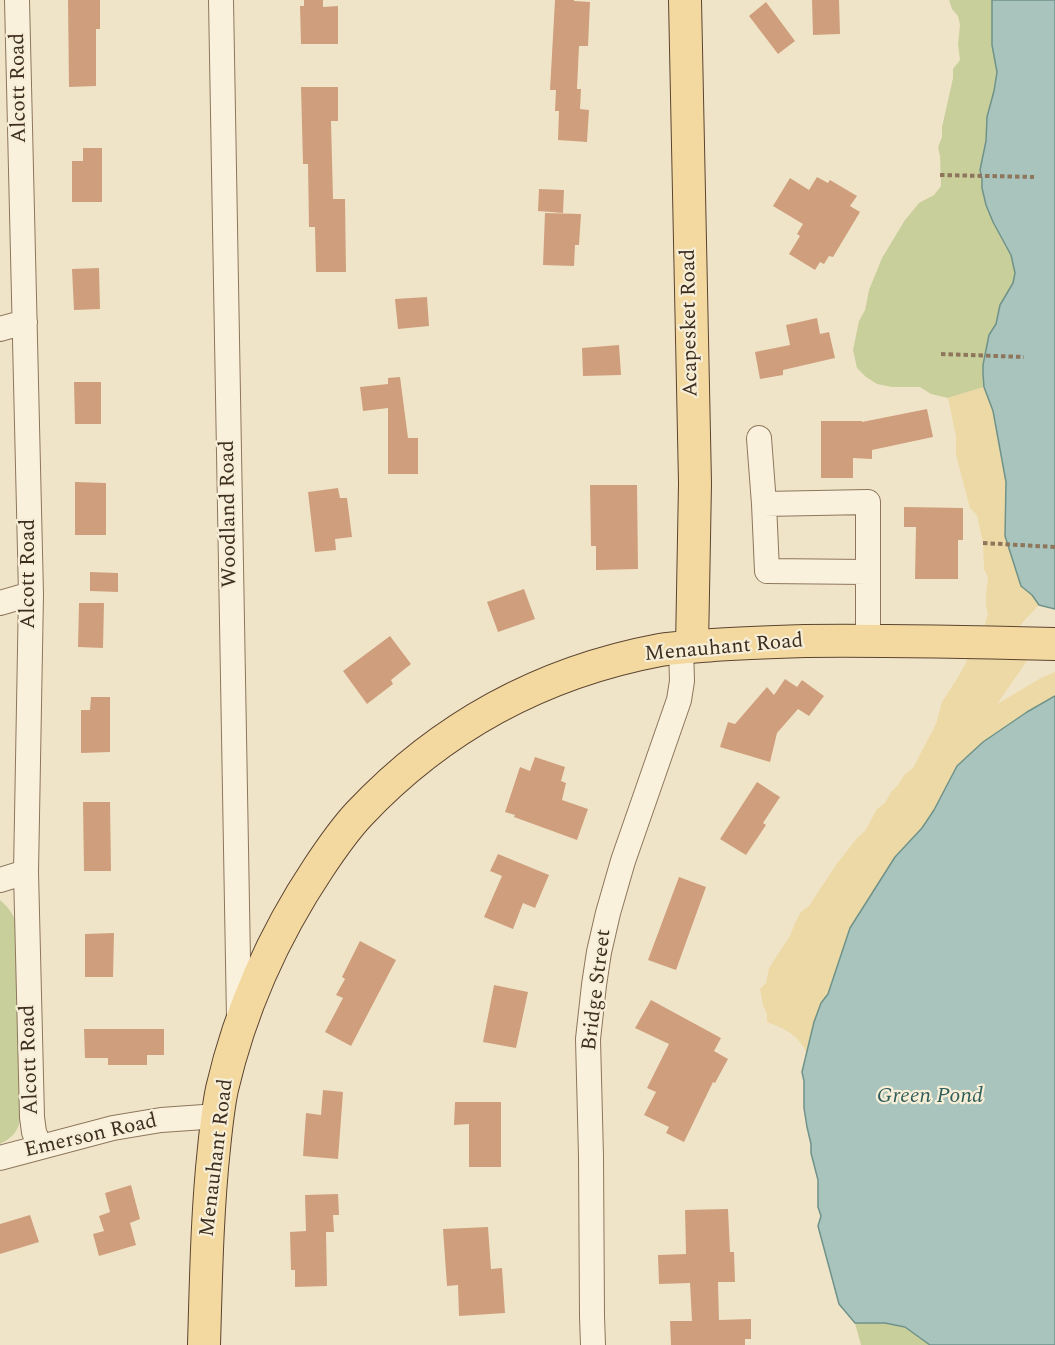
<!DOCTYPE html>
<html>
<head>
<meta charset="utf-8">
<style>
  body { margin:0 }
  canvas { display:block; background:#f0e4c8 }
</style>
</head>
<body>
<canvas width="1055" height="1345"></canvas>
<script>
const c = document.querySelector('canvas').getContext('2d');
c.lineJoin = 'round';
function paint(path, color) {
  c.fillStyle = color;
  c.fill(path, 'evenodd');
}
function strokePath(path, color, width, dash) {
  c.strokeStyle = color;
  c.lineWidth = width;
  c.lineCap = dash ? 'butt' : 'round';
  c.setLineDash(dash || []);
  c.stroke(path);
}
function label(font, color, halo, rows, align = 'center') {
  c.font = font + ' Spectral,serif';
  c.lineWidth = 4.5;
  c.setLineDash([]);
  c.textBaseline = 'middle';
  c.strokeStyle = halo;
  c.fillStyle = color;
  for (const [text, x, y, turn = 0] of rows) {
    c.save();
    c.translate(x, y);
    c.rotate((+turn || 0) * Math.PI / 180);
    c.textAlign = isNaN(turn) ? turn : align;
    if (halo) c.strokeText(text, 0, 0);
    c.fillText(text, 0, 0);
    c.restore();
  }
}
const green = new Path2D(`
  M 949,0 L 992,0 L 992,45 L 997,72 L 994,91 L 987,117 L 986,141 L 980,170 L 982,179 L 982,188 L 986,205 L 993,222 L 1011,255 L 1015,273 L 1013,283 L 1000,305 L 996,324 L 989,335 L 983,365 L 984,387 L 948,398 L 931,394 L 920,387 L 892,387 L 877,384 L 866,377 L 857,368 L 853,350 L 859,321 L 865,310 L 869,290 L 882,258 L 905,220 L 919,203 L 934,195 L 941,186 L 940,156 L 938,147 L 942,137 L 942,127 L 953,78 L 953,69 L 960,60 L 958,44 L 960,25 L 958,16 L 952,9 Z
  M 0,900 C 8,907 13,913 16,923 L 22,1110 C 19,1129 17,1135 0,1144 Z
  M 855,1323 L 885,1323 L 905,1327 L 930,1345 L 861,1345 Z`);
const sand = new Path2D(`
  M 984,387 L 993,411 L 1000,447 L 1006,482 L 1005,509 L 1021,586 L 1032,595 L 1039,605 L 1023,622 L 1017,631 L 1040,642 L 997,704 L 1041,678 L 1055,672 L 1055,696 L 1027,712 L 983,742 L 957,766 L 934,810 L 922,828 L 895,857 L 850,928 L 828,994 L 821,1003 L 814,1022 L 807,1053 C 797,1034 786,1029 767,1022 L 767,1014 L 763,1005 L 760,989 L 766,983 L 769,968 L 790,936 L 795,923 L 801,912 L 809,906 L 836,865 L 857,838 L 865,831 L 877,809 L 885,803 L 891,792 L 898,785 L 905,774 L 913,768 L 936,724 L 942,702 L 955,682 L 966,663 L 970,650 L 983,632 L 988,614 L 986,606 L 986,596 L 988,577 L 984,569 L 983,543 L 977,515 L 970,508 L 956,455 L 956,436 L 948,398 Z`);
const water = new Path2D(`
  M 992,0 L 1055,0 L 1055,609 L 1039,605 L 1032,595 L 1021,586 L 1005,536 L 1006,482 L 993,411 L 984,387 L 983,374 L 983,365 L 989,335 L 996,324 L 1000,305 L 1013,283 L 1015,273 L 1011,255 L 993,222 L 986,205 L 982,188 L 982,179 L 980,170 L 986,141 L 987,117 L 994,91 L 997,72 L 992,45 Z
  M 1055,696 L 1055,1345 L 930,1345 L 905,1327 L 885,1323 L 855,1323 L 839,1304 L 818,1226 L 821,1216 L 818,1207 L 818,1180 L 811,1153 L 811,1144 L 807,1127 L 804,1108 L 804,1081 L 802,1072 L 814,1022 L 821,1003 L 828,994 L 850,928 L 895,857 L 922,828 L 934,810 L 957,766 L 983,742 L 1027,712 Z`);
const building = new Path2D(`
  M 68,0 L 100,0 L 100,29 L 96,29 L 96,86 L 69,87 Z
  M 304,0 L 323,0 L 323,7 L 338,6 L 338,44 L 301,44 L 300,6 L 304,6 Z
  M 555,0 L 574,0 L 574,1 L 590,2 L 588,46 L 579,46 L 577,89 L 581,89 L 580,109 L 589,110 L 587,142 L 558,140 L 559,111 L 555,111 L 556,90 L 550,90 Z
  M 812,0 L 839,0 L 840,34 L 813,35 Z
  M 766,2 L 795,41 L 778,54 L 749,16 Z
  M 301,87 L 338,87 L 338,121 L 331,121 L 333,199 L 345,199 L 346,272 L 316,272 L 315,227 L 309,227 L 308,164 L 303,164 Z
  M 83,148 L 102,148 L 102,202 L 72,202 L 72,161 L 83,161 Z
  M 817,177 L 828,183 L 830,180 L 857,196 L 850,206 L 860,212 L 833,257 L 829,256 L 824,264 L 820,262 L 815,270 L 789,254 L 800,236 L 797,234 L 803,224 L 773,206 L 790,178 L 809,190 Z
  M 539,189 L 564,190 L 563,213 L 538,211 Z
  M 545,213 L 581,214 L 579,245 L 575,245 L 574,266 L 543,265 Z
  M 99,268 L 100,309 L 74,310 L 72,269 Z
  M 427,297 L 429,326 L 398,329 L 395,299 Z
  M 817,318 L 820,334 L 829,332 L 835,358 L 783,370 L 783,375 L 760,379 L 755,352 L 790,345 L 786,325 Z
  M 619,345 L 621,375 L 583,376 L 582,348 Z
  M 400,377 L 408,438 L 418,438 L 418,474 L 388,474 L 388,408 L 363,411 L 360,387 L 388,384 L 388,378 Z
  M 74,382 L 101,382 L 101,424 L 75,424 Z
  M 927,409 L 933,437 L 872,450 L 872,459 L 853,458 L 853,478 L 821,478 L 821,421 L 862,421 L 862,422 Z
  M 75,482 L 106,483 L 106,535 L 75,535 Z
  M 590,485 L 637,485 L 638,569 L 596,570 L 596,546 L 591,546 Z
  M 338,488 L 340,498 L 347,498 L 352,537 L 335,539 L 336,550 L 315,552 L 308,492 Z
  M 904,507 L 963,508 L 963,540 L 958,540 L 958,579 L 915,579 L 916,527 L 904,527 Z
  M 90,572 L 118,573 L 118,592 L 90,591 Z
  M 524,589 L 535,619 L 498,632 L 487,602 Z
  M 79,603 L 104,603 L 103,648 L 78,647 Z
  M 390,636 L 411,664 L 391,680 L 393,684 L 367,704 L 343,671 Z
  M 785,679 L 797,687 L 802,680 L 824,696 L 809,716 L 798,709 L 777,733 L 770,762 L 720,747 L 728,722 L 735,724 L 767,687 L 774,695 Z
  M 91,697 L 110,697 L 110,752 L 81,753 L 81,710 L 90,710 Z
  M 535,757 L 565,767 L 561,781 L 566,783 L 562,800 L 588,809 L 577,840 L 514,817 L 515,815 L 505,812 L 520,767 L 530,771 Z
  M 757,782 L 780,797 L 763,823 L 766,825 L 746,855 L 720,839 Z
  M 83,802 L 110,802 L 111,871 L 84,871 Z
  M 498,854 L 549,875 L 535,908 L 523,903 L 513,929 L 484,917 L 502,876 L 490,871 Z
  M 679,877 L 706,887 L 676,970 L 648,960 Z
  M 114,933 L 113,977 L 85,977 L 85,934 Z
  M 360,941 L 396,960 L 351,1046 L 325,1032 L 343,998 L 336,995 L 345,979 L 342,977 Z
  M 494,985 L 528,992 L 516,1048 L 483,1042 Z
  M 651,1000 L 721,1038 L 714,1051 L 728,1059 L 715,1083 L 713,1082 L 684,1142 L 666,1133 L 669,1127 L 644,1115 L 656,1092 L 647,1088 L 669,1044 L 635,1028 Z
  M 84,1029 L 164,1029 L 164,1055 L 147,1055 L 147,1065 L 108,1065 L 108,1058 L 85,1058 Z
  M 323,1090 L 343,1092 L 338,1159 L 303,1156 L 306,1113 L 321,1115 Z
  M 455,1102 L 501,1102 L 501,1167 L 469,1167 L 469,1124 L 454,1125 Z
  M 131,1185 L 140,1219 L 130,1223 L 136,1245 L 99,1256 L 93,1234 L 104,1231 L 99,1216 L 110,1212 L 105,1193 Z
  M 338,1194 L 339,1215 L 333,1215 L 334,1232 L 326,1232 L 327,1286 L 295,1287 L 295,1270 L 291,1270 L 290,1232 L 306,1231 L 305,1195 Z
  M 728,1209 L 730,1252 L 734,1252 L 735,1282 L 718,1282 L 719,1320 L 751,1319 L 751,1339 L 745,1339 L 745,1345 L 671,1345 L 670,1321 L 692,1321 L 690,1283 L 659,1284 L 658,1255 L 686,1254 L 685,1210 Z
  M 30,1215 L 39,1242 L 0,1254 L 0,1224 Z
  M 488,1227 L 491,1269 L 502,1268 L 505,1313 L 459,1316 L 458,1285 L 447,1286 L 443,1229 Z`);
const path = new Path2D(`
  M 940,175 L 1034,177
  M 941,354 L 1024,357
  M 983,543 L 1055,547`);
const minor = new Path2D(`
  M 17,0 L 31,594 L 26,872 L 32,1117 L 34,1132 L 40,1147
  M 221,0 L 239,1017
  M 0,329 L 25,322
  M 759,438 L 764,504 L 767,571 L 868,572
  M 764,504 L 868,502 L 868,640
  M 0,603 L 31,594
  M 0,880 L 26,872
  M 0,1158 L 113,1128 L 161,1120 L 218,1116
  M 593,1345 L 592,1316 L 591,1156 L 588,1039 L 594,985 L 599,952 L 608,913 L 623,861 L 679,700 L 682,681 L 681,648`);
const major = new Path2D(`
  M 685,0 L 695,483 L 692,647
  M 204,1345 C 206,1279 207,1213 214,1148 C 216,1128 218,1108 222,1089 C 241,1007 273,936 319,867 C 331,849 344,830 359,814 C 441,727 543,672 660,650 C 677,647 695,647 713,645 C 743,643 774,642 805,641 C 888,640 972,642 1055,644`);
const streetNames = [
  ["Alcott Road",20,88,-91],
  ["Acapesket Road",691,323,-91],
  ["Woodland Road",230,514,-91],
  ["Alcott Road",30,574,-90],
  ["Menauhant Road",724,649,-5],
  ["Bridge Street",598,990,-83],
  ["Alcott Road",31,1060,-92],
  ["Emerson Road",91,1137,-13],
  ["Menauhant Road",218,1158,-83]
];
const waterNames = [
  ["Green Pond",930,1098]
];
paint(green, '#c9cf9b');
paint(sand, '#ecd9a5');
paint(water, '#a9c4bc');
strokePath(water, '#6f938a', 1.5);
paint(building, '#cf9f7d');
strokePath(minor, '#8d765c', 26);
strokePath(major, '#5b4430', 34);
strokePath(path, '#8d765c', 4, [4.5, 3]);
strokePath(minor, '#faf1dc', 24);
strokePath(major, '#f3d9a0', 32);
label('21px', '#3d2e20', '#f7eed8', streetNames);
label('italic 22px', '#2f5d5a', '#f7eed8', waterNames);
</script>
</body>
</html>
